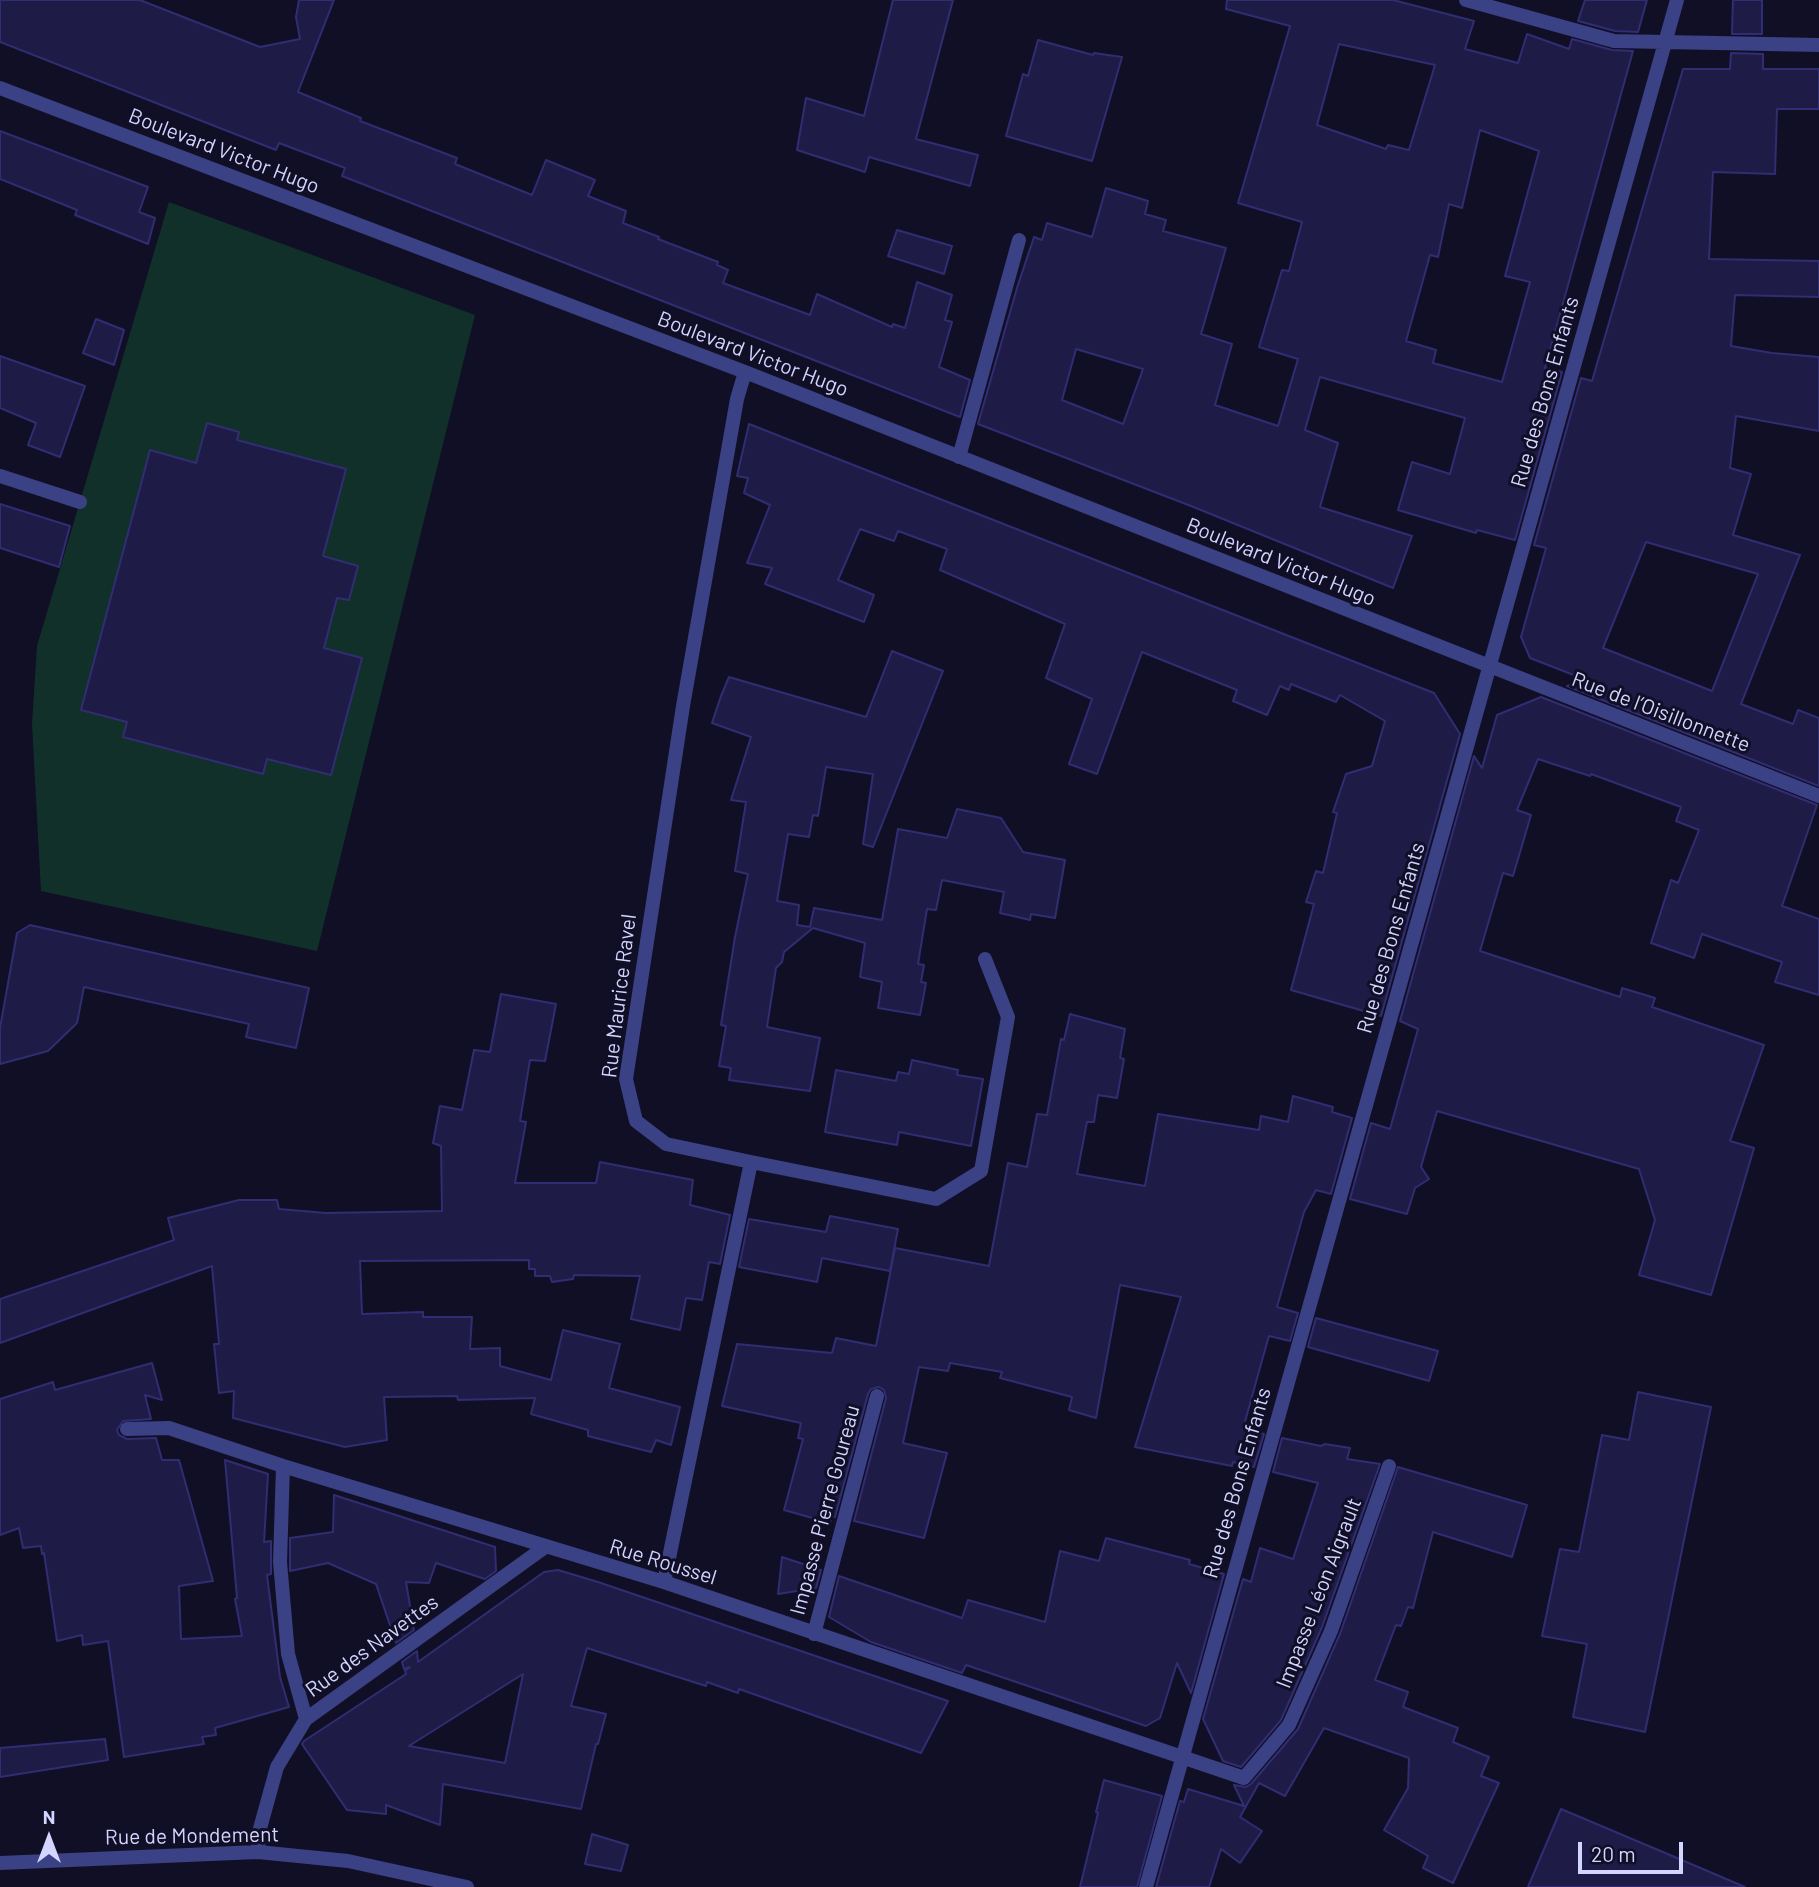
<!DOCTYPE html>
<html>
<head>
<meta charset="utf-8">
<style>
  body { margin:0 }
  #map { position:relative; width:1819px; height:1887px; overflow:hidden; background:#100f26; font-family:Barlow,sans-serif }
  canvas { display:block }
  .north { position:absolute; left:14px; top:1803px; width:70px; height:70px; -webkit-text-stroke:5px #100f26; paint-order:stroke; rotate:0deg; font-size:19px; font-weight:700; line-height:28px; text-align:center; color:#d3d4ff }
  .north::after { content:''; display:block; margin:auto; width:24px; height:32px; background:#d3d4ff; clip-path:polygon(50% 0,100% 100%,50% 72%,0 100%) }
  .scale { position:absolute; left:1578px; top:1842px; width:105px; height:32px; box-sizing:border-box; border:4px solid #d3d4ff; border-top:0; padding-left:9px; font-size:21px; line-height:24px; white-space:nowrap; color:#d3d4ff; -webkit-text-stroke:5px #100f26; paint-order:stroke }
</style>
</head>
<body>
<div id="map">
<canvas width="1819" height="1887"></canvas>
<div class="north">N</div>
<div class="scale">20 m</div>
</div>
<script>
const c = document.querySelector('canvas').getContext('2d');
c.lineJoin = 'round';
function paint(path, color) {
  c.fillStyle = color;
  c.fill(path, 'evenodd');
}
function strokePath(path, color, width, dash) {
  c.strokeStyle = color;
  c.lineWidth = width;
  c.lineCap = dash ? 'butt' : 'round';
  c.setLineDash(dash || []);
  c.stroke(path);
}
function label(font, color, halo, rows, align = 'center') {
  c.font = font + ' Barlow,sans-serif';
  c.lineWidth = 6;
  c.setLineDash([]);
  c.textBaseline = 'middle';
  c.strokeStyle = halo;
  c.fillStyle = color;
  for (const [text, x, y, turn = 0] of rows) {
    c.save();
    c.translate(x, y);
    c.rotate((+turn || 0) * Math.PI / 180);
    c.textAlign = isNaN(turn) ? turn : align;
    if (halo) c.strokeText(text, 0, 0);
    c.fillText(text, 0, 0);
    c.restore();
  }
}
const green = new Path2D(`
  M 169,202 L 475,315 L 317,951 L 41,891 L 32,724 L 37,646 Z`);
const building = new Path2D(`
  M 0,0 L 140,0 L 260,47 L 300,39 L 296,17 L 299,0 L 334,0 L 298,92 L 361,118 L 360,121 L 457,158 L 455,164 L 532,195 L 546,160 L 595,180 L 588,196 L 626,211 L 623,223 L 659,237 L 658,239 L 718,262 L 717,265 L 728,270 L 723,283 L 810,315 L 817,294 L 892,327 L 893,324 L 905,328 L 917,282 L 952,295 L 945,320 L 952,322 L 939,367 L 970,380 L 960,417 L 342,176 L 345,168 L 279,143 L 276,150 L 0,42 Z
  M 893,0 L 953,0 L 916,139 L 978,155 L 970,186 L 869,157 L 865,172 L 797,150 L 806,98 L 864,116 Z
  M 1227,0 L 1393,0 L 1474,21 L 1465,49 L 1518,63 L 1527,34 L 1569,49 L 1572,39 L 1612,50 L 1633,51 L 1545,368 L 1562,372 L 1515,540 L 1477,530 L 1476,533 L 1398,510 L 1412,462 L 1450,474 L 1465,418 L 1320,377 L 1305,430 L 1338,443 L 1320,507 L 1412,536 L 1393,588 L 1191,506 L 978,424 L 1017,288 L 1034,237 L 1042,240 L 1047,223 L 1092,237 L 1106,188 L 1148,201 L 1145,214 L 1166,220 L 1163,231 L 1226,248 L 1201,334 L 1232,344 L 1215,405 L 1278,426 L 1298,359 L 1259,347 L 1282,270 L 1289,271 L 1302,222 L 1238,203 L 1290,26 L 1226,9 ZM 1339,44 L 1435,65 L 1409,150 L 1388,145 L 1386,149 L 1317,125 ZM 1480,130 L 1539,151 L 1505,276 L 1530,282 L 1502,382 L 1433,363 L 1436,350 L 1406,341 L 1430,255 L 1438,257 L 1449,204 L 1462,208 ZM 1076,349 L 1143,369 L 1123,424 L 1062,400 Z
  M 1585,0 L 1647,0 L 1638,32 L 1615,31 L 1578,21 Z
  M 1733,0 L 1762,0 L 1762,34 L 1732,34 Z
  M 1038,40 L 1093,55 L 1094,53 L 1122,57 L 1092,161 L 1006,136 L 1023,74 L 1028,76 Z
  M 1731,53 L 1763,54 L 1763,69 L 1819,69 L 1819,109 L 1777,109 L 1775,174 L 1713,172 L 1709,259 L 1819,261 L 1819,297 L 1735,295 L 1731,346 L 1772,353 L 1819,357 L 1819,431 L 1736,416 L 1730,468 L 1751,474 L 1733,535 L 1800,555 L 1741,704 L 1793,724 L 1798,710 L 1819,718 L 1819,786 L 1567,686 L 1584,679 L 1530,658 L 1521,637 L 1546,548 L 1534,545 L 1581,378 L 1592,381 L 1683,69 L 1730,69 ZM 1646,542 L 1758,574 L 1712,691 L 1603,648 Z
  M 0,131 L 148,187 L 139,212 L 155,218 L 148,244 L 75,215 L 77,210 L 0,179 Z
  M 897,230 L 952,246 L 944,274 L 888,256 Z
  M 96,319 L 124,330 L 114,365 L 83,353 Z
  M 0,356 L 85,386 L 60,457 L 28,445 L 36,423 L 0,408 Z
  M 207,423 L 239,432 L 237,440 L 346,469 L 323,556 L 358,566 L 349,600 L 337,598 L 324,648 L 362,658 L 331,775 L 267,759 L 263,774 L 123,737 L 127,722 L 81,710 L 150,450 L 196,463 Z
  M 749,424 L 1434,693 L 1460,734 L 1381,1016 L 1291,990 L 1314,904 L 1306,902 L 1316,871 L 1323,873 L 1337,813 L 1333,812 L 1346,774 L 1372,766 L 1385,721 L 1340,695 L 1336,702 L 1291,684 L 1289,690 L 1280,686 L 1267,715 L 1233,701 L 1237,690 L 1142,652 L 1097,774 L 1069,764 L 1092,699 L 1046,678 L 1065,624 L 940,570 L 947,549 L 898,531 L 894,541 L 860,529 L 838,580 L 874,595 L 864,622 L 765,584 L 772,568 L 747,563 L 770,505 L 744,493 L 748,478 L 737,476 Z
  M 0,504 L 70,526 L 59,567 L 0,548 Z
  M 892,651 L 943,671 L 873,847 L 863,844 L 873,774 L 826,767 L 818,816 L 813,815 L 809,837 L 788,834 L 777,901 L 799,905 L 797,925 L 810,927 L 814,908 L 882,920 L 898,829 L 947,838 L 957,809 L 1001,818 L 1023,852 L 1065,860 L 1055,918 L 1031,914 L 1030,920 L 1000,913 L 1004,892 L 942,880 L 936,910 L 927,909 L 918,964 L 924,965 L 921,982 L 926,983 L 920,1015 L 878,1008 L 882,982 L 860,977 L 865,943 L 813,928 L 784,952 L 782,962 L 776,968 L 767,1027 L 820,1038 L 810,1091 L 729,1080 L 731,1068 L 719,1066 L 726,1026 L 721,1025 L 735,937 L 748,874 L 735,871 L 746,802 L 731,800 L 751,737 L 712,723 L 721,696 L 729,677 L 866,717 Z
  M 1541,697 L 1817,805 L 1782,906 L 1819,919 L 1819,995 L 1775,982 L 1782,962 L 1702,934 L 1694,958 L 1651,943 L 1671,880 L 1678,883 L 1699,830 L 1676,821 L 1681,807 L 1591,774 L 1590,776 L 1538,759 L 1517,810 L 1531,815 L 1513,876 L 1503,873 L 1480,951 L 1620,997 L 1622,988 L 1655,998 L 1652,1007 L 1764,1045 L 1730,1141 L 1754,1148 L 1711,1295 L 1639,1275 L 1655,1220 L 1639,1169 L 1437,1111 L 1421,1167 L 1429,1179 L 1415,1188 L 1407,1214 L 1350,1199 L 1371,1123 L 1390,1129 L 1418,1029 L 1400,1021 L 1474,756 L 1482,768 L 1497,715 Z
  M 30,925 L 309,988 L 296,1048 L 246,1037 L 249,1024 L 84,987 L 77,1023 L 48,1051 L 0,1064 L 0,1028 L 17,933 Z
  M 501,994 L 556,1004 L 545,1061 L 530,1060 L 520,1121 L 526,1122 L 515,1183 L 596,1183 L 600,1162 L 693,1180 L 690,1205 L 730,1215 L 720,1264 L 709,1262 L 702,1300 L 686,1298 L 680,1330 L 631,1319 L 640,1276 L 574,1275 L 573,1279 L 552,1282 L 550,1276 L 535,1276 L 535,1269 L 529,1269 L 529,1260 L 360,1261 L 362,1314 L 423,1312 L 423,1317 L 472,1317 L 470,1349 L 500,1348 L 500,1366 L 551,1380 L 563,1330 L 620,1344 L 609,1388 L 680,1407 L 671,1445 L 656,1440 L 651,1452 L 588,1436 L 588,1430 L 531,1414 L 535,1398 L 458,1400 L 457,1396 L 384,1397 L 387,1440 L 345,1447 L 233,1418 L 234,1391 L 219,1393 L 214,1344 L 219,1344 L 212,1266 L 0,1343 L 0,1299 L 174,1240 L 168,1218 L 239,1200 L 277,1200 L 279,1209 L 326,1213 L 442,1211 L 441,1146 L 433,1143 L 440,1106 L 462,1110 L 474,1050 L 490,1052 Z
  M 1070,1014 L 1125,1029 L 1120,1058 L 1124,1059 L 1117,1098 L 1098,1095 L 1094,1122 L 1087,1122 L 1077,1174 L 1145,1186 L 1158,1114 L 1259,1130 L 1261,1116 L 1288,1122 L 1293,1096 L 1333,1107 L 1332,1112 L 1352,1118 L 1331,1194 L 1316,1190 L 1304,1212 L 1277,1307 L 1298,1313 L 1290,1341 L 1269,1336 L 1261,1364 L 1243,1429 L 1264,1434 L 1254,1467 L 1233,1462 L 1232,1466 L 1135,1447 L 1181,1297 L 1120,1285 L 1096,1418 L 1069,1410 L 1072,1397 L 1000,1378 L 1002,1372 L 950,1363 L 948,1371 L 919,1367 L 903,1443 L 947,1453 L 924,1538 L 854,1521 L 886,1398 L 884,1390 L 879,1387 L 871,1389 L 868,1394 L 835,1517 L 832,1516 L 830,1523 L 784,1510 L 803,1439 L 798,1438 L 801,1423 L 722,1406 L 737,1344 L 832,1353 L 836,1338 L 876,1346 L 895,1248 L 989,1266 L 1008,1163 L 1027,1167 L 1037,1114 L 1047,1115 L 1061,1039 L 1064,1040 Z
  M 912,1060 L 958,1070 L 957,1075 L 983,1079 L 971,1146 L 899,1132 L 897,1145 L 825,1132 L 836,1070 L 896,1081 L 898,1072 L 909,1074 Z
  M 830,1216 L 898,1229 L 890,1271 L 822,1258 L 817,1282 L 739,1267 L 749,1219 L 826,1232 Z
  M 1316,1318 L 1438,1351 L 1429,1381 L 1308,1347 Z
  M 152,1363 L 162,1400 L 145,1395 L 151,1419 L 123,1421 L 117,1430 L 119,1435 L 127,1439 L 156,1438 L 162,1460 L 179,1460 L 213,1581 L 179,1586 L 181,1639 L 242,1636 L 235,1599 L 237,1598 L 225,1460 L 268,1474 L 264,1542 L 271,1541 L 271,1574 L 267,1575 L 280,1677 L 289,1707 L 215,1728 L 216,1735 L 202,1737 L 204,1744 L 124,1757 L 108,1641 L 83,1645 L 82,1635 L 57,1641 L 44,1553 L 42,1554 L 41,1546 L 23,1548 L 19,1528 L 0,1535 L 0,1399 L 53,1382 L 55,1390 Z
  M 1638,1392 L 1711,1407 L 1645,1732 L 1573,1717 L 1587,1644 L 1542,1636 L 1560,1549 L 1579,1552 L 1602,1435 L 1629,1440 Z
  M 1282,1438 L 1321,1446 L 1325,1444 L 1350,1448 L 1347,1459 L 1380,1464 L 1322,1627 L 1281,1720 L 1241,1767 L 1223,1761 L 1203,1719 L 1243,1579 L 1251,1582 L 1260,1548 L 1293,1559 L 1318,1483 L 1273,1472 Z
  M 1398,1467 L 1527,1505 L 1512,1557 L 1433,1532 L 1413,1608 L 1408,1607 L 1401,1626 L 1396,1625 L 1375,1680 L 1408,1692 L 1403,1707 L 1458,1728 L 1453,1742 L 1489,1757 L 1481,1776 L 1499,1783 L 1453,1883 L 1423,1868 L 1428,1856 L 1384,1830 L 1408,1788 L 1409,1758 L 1324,1728 L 1285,1796 L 1259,1783 L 1240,1817 L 1262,1831 L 1240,1863 L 1221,1849 L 1209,1887 L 1156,1887 L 1180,1801 L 1184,1802 L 1188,1789 L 1244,1806 L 1234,1785 L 1246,1787 L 1251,1784 L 1298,1729 L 1340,1634 Z
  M 334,1495 L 495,1547 L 496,1571 L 485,1579 L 436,1563 L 429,1583 L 406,1582 L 414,1630 L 396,1643 L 376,1584 L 328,1563 L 290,1571 L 290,1538 L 333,1532 Z
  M 1106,1538 L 1190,1560 L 1189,1564 L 1224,1574 L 1191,1693 L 1177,1663 L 1160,1718 L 1146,1726 L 966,1665 L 962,1673 L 871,1642 L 829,1617 L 839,1576 L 962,1618 L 968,1600 L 1045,1622 L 1060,1551 L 1099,1561 Z
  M 782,1557 L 821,1570 L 816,1588 L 778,1594 Z
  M 558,1570 L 598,1582 L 948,1701 L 921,1753 L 739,1689 L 738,1693 L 707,1682 L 706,1686 L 587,1648 L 571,1706 L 606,1714 L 598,1744 L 596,1744 L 581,1809 L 443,1784 L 440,1825 L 386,1805 L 386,1814 L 347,1810 L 302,1744 L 304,1741 L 406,1674 L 405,1671 L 410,1667 L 404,1669 L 402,1662 L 417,1651 L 418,1662 L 544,1572 ZM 523,1674 L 505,1763 L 409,1746 Z
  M 105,1739 L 108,1760 L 0,1777 L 0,1748 Z
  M 1104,1780 L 1162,1796 L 1137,1887 L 1080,1887 L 1098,1813 L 1096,1812 Z
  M 1561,1809 L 1670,1855 L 1745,1887 L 1528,1887 Z
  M 592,1834 L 628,1845 L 621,1871 L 585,1864 Z`);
const street = new Path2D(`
  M 1466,0 L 1614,41 L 1819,45
  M 0,88 L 745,372 L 1819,796
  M 959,457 L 1019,240
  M 0,476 L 80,502
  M 751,1162 L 936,1199 L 981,1171 L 1008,1017 L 985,959
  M 127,1429 L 169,1428 L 283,1466 L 664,1582 L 1244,1778 L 1289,1725 L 1331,1631 L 1389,1466
  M 283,1466 L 280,1562 L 288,1654 L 306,1719
  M 664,1582 L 751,1162 L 666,1144 L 636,1121 L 626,1079 L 683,706 L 737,399 L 745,372
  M 814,1634 L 877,1396
  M 258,1852 L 259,1832 L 277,1767 L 306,1719 L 545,1547
  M 0,1863 L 258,1852 L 348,1861 L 467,1887
  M 1146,1887 L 1677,0`);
const streetNames = [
  ["Boulevard Victor Hugo",224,151,21],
  ["Boulevard Victor Hugo",753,354,21],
  ["Rue des Bons Enfants",1545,392,-74],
  ["Boulevard Victor Hugo",1281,562,22],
  ["Rue de l’Oisillonnette",1661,712,21],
  ["Rue des Bons Enfants",1391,938,-74],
  ["Rue Maurice Ravel",619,996,-83],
  ["Rue des Bons Enfants",1237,1483,-74],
  ["Impasse Pierre Goureau",825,1510,-75],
  ["Rue Roussel",663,1562,17],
  ["Impasse Léon Aigrault",1319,1593,-69],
  ["Rue des Navettes",372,1646,-36],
  ["Rue de Mondement",192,1836,-1]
];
paint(green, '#12302a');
paint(building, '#1e1b47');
strokePath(building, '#312d72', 2);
strokePath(street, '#3a4184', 14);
label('21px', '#d3d4ff', '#100f26', streetNames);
</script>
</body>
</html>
